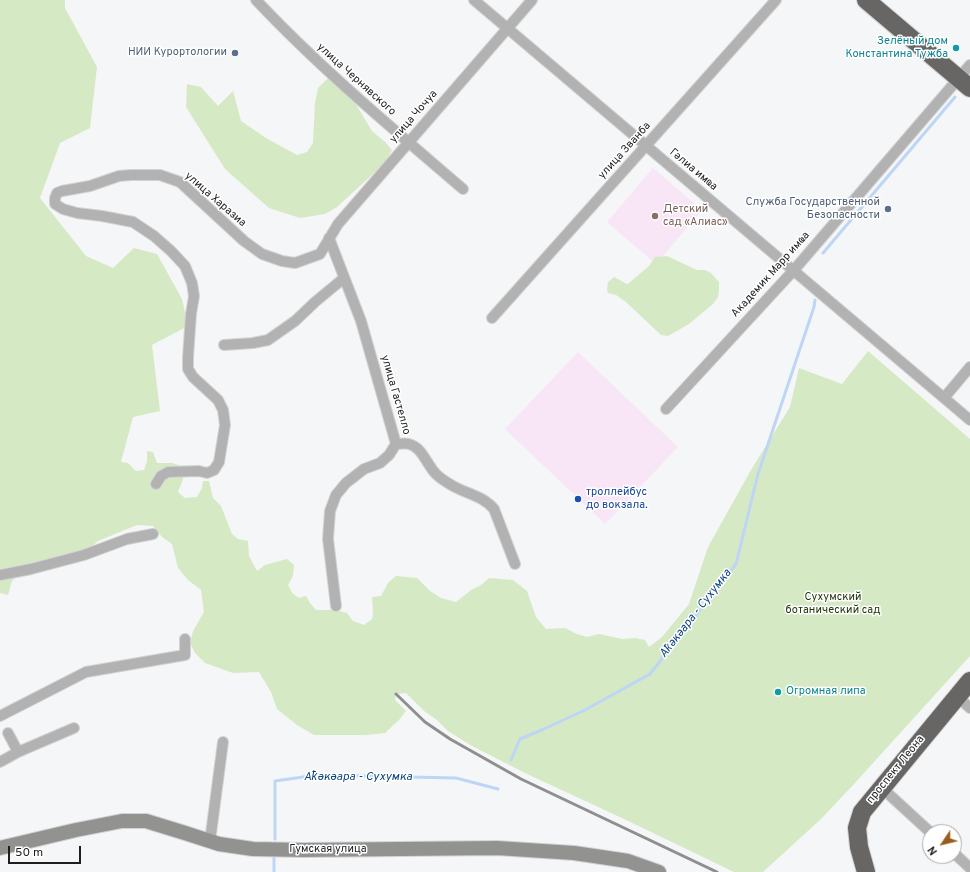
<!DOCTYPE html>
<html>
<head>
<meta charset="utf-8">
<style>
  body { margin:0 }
  #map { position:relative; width:970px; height:872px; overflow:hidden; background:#f5f6f7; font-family:Overpass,sans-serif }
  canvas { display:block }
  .north { position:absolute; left:922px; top:824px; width:40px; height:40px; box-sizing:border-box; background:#fff; border:1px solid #a5a5a5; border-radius:50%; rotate:235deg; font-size:11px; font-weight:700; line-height:16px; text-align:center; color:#1e1e1e }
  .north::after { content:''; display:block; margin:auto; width:14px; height:18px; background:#995d1e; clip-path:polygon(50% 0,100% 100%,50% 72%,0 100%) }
  .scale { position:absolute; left:8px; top:846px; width:73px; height:18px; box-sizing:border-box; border:2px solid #1e1e1e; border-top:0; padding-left:5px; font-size:12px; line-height:14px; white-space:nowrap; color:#1e1e1e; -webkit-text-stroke:3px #fff; paint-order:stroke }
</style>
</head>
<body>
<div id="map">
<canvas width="970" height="872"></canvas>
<div class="north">N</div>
<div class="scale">50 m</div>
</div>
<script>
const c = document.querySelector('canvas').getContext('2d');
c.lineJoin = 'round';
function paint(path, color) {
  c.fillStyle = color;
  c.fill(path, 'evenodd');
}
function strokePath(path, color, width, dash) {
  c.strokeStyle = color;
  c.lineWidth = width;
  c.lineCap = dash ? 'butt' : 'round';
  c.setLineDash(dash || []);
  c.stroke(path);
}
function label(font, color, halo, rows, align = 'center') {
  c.font = font + ' Overpass,sans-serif';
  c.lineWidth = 3;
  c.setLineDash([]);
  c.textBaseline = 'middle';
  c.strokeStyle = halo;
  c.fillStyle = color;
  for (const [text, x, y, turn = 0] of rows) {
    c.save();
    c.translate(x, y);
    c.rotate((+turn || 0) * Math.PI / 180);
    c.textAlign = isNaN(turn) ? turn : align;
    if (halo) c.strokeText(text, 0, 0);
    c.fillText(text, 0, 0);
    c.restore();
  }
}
const education = new Path2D(`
  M 653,168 L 702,210 L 656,264 L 607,222 Z
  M 578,352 L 678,447 L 605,524 L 505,429 Z`);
const green = new Path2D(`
  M 0,0 L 65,0 L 65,8 L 97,67 L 90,128 L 60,143 L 40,198 L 86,256 L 113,268 L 134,248 L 157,254 L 182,299 L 188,326 L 152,345 L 160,411 L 133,417 L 121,462 L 128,463 L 136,471 L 144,470 L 147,461 L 147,451 L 153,452 L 157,463 L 172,463 L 181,466 L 183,479 L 178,492 L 185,498 L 197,497 L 202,488 L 203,481 L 209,481 L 213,498 L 221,506 L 232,534 L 238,539 L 248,541 L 249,556 L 257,571 L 265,565 L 287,559 L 294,565 L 293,576 L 288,585 L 293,594 L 299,598 L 306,596 L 310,603 L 316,610 L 336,610 L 347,613 L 353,621 L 364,625 L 372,619 L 373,612 L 372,597 L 381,596 L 388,583 L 396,576 L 417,578 L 430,591 L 441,598 L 456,602 L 471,590 L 481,585 L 489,578 L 513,580 L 527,591 L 536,617 L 546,629 L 565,628 L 577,634 L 587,637 L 599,634 L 622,639 L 635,638 L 645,640 L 649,647 L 662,637 L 689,604 L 708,547 L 751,470 L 790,407 L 799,368 L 842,384 L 868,351 L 970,439 L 970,656 L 854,784 L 821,819 L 763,872 L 734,872 L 624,819 L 527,774 L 472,746 L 448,731 L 437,720 L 424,711 L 406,693 L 396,694 L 395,700 L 406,711 L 399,720 L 385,733 L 366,735 L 314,735 L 297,725 L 277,709 L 271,692 L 259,672 L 233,673 L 205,663 L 195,653 L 190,643 L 193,631 L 204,612 L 201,590 L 188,580 L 178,568 L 172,544 L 162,537 L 153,526 L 137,525 L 98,541 L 89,549 L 30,565 L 12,581 L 8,595 L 0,593 Z
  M 328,78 L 354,101 L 372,131 L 385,142 L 392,150 L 386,161 L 374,173 L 337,207 L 325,214 L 300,218 L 269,208 L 225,169 L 186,107 L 187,84 L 201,87 L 218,106 L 233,91 L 241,121 L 266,138 L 297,155 L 307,152 L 313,143 L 315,103 L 318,88 Z
  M 667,256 L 697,270 L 705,270 L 711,273 L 719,282 L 719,291 L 718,297 L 713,304 L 689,324 L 668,336 L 661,335 L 626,302 L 616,295 L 608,293 L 607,290 L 608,282 L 614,277 L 627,284 L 629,283 L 649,266 L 655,257 Z`);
const stream = new Path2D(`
  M 823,253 L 955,97
  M 511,760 L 520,739 L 544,729 L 585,710 L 650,674 L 736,564 L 758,474 L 814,307 L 815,300
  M 275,839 L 275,781 L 317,775 L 456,778 L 498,789
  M 274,872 L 274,858`);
const street = new Path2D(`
  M 256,0 C 320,68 392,128 463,189
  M 474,0 L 970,420
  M 329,238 L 361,321 L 396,444 L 389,455 L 380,463 L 364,469 L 346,483 L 336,495 L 330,511 L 328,539 L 336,606
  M 492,318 L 776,0
  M 224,345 L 253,343 L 268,340 L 295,321 L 315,302 L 344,278
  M 944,398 L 970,367
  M 666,409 L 794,270 L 970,65
  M 396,444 C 400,444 405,443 409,444 C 422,447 427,465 436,474 C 441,479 452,486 459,489 C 472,495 485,498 494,509 L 515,564
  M 156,484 L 161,476 L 168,472 L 199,471 L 207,473 L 214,470 L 219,462 L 225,425 L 223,410 L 218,400 L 193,377 L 188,369 L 188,357 L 191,314 L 194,296 L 192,283 L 185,266 L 171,251 L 154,236 L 133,222 L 102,216 L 77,213 L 63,209 L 55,204 L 55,198 L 57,193 L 62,191 L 90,186 L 119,176 L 131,175 L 160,175 L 180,182 L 244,241 L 262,254 L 282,261 L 295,263 L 320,254 L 338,224 L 532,0
  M 0,575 L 31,569 L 84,555 L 127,539 L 153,534
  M 957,696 L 970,708
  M 0,716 L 86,672 L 185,655 L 185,639
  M 18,752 L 74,728
  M 0,762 L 18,752 L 8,733
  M 882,788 L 930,832
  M 210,841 L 223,742
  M 954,853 L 970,868`);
const secondary = new Path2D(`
  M 0,848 L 76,830 L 122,821 L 146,821 L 185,833 L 219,844 L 253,849 L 303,850 L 497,848 L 574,853 L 628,861 L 659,872`);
const highway = new Path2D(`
  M 866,0 L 970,88
  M 866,872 L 859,847 L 857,828 L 862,812 L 970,681`);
const rail = new Path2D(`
  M 396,694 L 425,722 L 450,739 L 521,779 L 717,872`);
const markers = [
  [956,48,4,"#0f9aa8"],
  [235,53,4,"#5c6f8a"],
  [888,209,4,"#5c6f8a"],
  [655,216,4,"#8d6e63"],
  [578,499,4,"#1a4fb4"],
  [778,692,4,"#0f9aa8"]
];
const cultureNames = [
  ["Зелёный дом",948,42],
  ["Константина Тужба",948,55],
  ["Огромная липа",786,692,"left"]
];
const serviceNames = [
  ["НИИ Курортологии",227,53],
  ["Служба Государственной",880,203],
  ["Безопасности",880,216]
];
const streetNames = [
  ["улица Чернявского",356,80,42],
  ["улица Чочуа",414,117,-49],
  ["улица Званба",625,151,-48],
  ["Гәлиа имҩа",693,170,40],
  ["улица Харазиа",215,200,41],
  ["Академик Марр имҩа",771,275,-48],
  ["улица Гастелло",395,395,74],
  ["проспект Леона",896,770,-51],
  ["Гумская улица",328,850]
];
const educationNames = [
  ["Детский",663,210],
  ["сад «Алиас»",663,223]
];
const transitNames = [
  ["троллейбус",586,493],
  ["до вокзала.",586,506]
];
const parkNames = [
  ["Сухумский",833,598],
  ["ботанический сад",833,611]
];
const waterNames = [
  ["Аҟәкәара - Сухумка",696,614,-52],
  ["Аҟәкәара - Сухумка",358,778]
];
paint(education, '#f8e5f6');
paint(green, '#d6e9c5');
strokePath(stream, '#bdd6f5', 3);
strokePath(street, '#d3d3d4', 12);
strokePath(secondary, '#d3d3d4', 16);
strokePath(highway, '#d3d3d4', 20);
strokePath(street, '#b3b2b2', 10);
strokePath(secondary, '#929291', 14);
strokePath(highway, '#676665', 18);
strokePath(rail, '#8f8f90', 3);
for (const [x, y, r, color] of markers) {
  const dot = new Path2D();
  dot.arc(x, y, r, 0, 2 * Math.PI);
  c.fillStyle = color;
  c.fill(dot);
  strokePath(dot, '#fff', 1.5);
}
label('11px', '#0d838f', '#fff', cultureNames, 'right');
label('11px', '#4e5e75', '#fff', serviceNames, 'right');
label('11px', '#1e1e1e', '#fff', streetNames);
label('11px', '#785e54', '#fff', educationNames, 'left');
label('11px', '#164399', '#fff', transitNames, 'left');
label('11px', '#1e3207', '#fff', parkNames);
label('italic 12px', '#0e4581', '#fff', waterNames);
</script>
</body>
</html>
